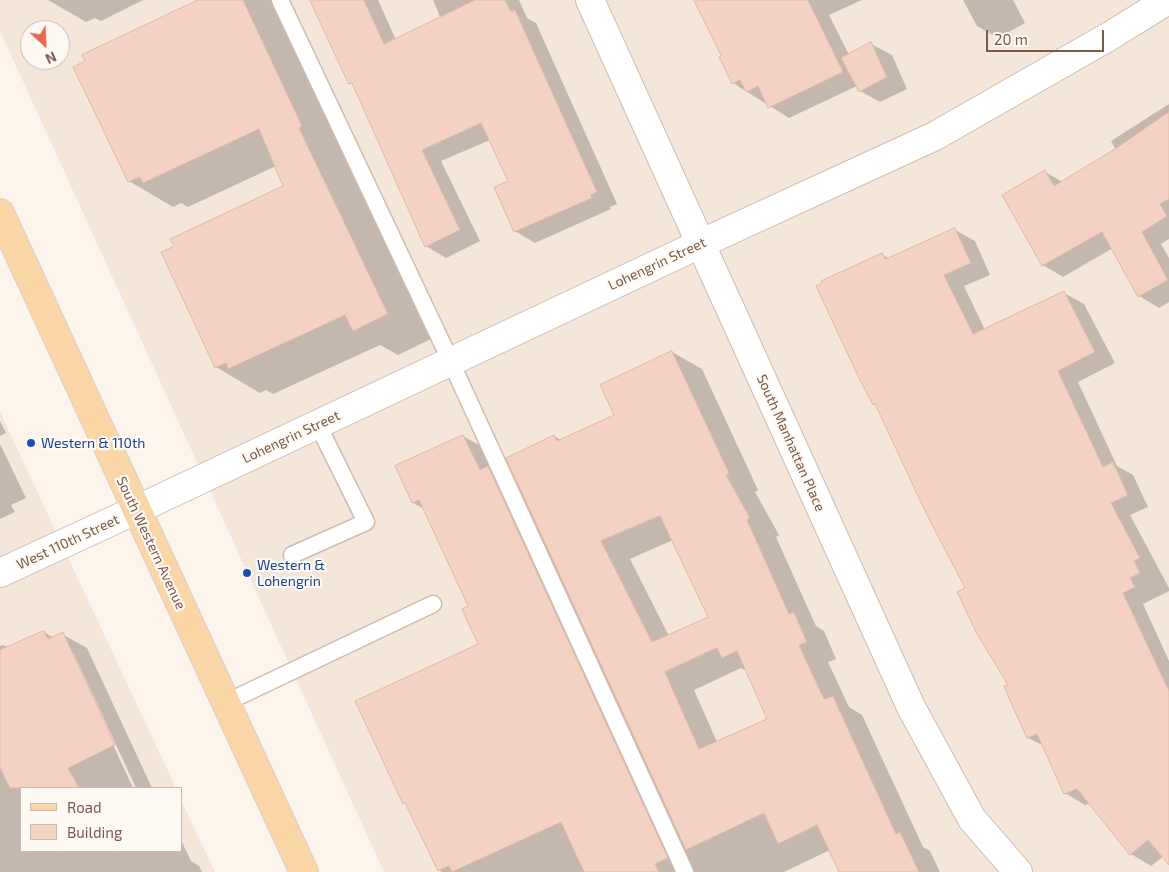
<!DOCTYPE html>
<html>
<head>
<meta charset="utf-8">
<style>
  body { margin:0 }
  #map { position:relative; width:1169px; height:872px; overflow:hidden; background:#fdf5ec; font-family:"Exo 2",sans-serif }
  canvas { display:block }
  .legend { position:absolute; left:20px; top:787px; width:162px; height:65px; box-sizing:border-box; background:#fff9f3; border:1px solid #c9b9b1; margin:0; padding:6px 9px; list-style:none; font-size:15px; color:#795a4d }
  .legend li { display:flex; align-items:center; gap:10px; height:25px }
  .legend b { width:25px; border:1px solid #c9b9b1 }
  .north { position:absolute; left:20px; top:20px; width:50px; height:50px; box-sizing:border-box; background:#fff9f3; border:1px solid #c9b9b1; border-radius:50%; rotate:155deg; font-size:14px; font-weight:700; line-height:20px; text-align:center; color:#795a4d }
  .north::after { content:''; display:block; margin:auto; width:18px; height:22px; background:#e66852; clip-path:polygon(50% 0,100% 100%,50% 72%,0 100%) }
  .scale { position:absolute; left:986px; top:30px; width:118px; height:22px; box-sizing:border-box; border:2px solid #795a4d; border-top:0; padding-left:6px; font-size:15px; line-height:18px; white-space:nowrap; color:#795a4d; -webkit-text-stroke:4px #fff9f3; paint-order:stroke }
</style>
</head>
<body>
<div id="map">
<canvas width="1169" height="872"></canvas>
<ul class="legend">
<li><b style="height:6px;background:#fad5a5"></b>Road</li>
<li><b style="height:14px;background:#f3d2c3"></b>Building</li>
</ul>
<div class="north">N</div>
<div class="scale">20 m</div>
</div>
<script>
const c = document.querySelector('canvas').getContext('2d');
c.lineJoin = 'round';
function paint(path, color) {
  c.fillStyle = color;
  c.fill(path, 'evenodd');
}
function strokePath(path, color, width, dash) {
  c.strokeStyle = color;
  c.lineWidth = width;
  c.lineCap = dash ? 'butt' : 'round';
  c.setLineDash(dash || []);
  c.stroke(path);
}
function label(font, color, halo, rows, align = 'center') {
  c.font = font + ' "Exo 2",sans-serif';
  c.lineWidth = 4.5;
  c.setLineDash([]);
  c.textBaseline = 'middle';
  c.strokeStyle = halo;
  c.fillStyle = color;
  for (const [text, x, y, turn = 0] of rows) {
    c.save();
    c.translate(x, y);
    c.rotate((+turn || 0) * Math.PI / 180);
    c.textAlign = isNaN(turn) ? turn : align;
    if (halo) c.strokeText(text, 0, 0);
    c.fillText(text, 0, 0);
    c.restore();
  }
}
const residential = new Path2D(`
  M 0,0 L 1169,0 L 1169,872 L 384,872 L 0,31 ZM 30,30 L 60,30 L 60,60 L 30,60 Z
  M 0,412 L 176,788 L 21,788 L 21,851 L 181,851 L 181,800 L 215,872 L 0,872 Z`);
const shadow = new Path2D(`
  M 48,0 L 143,0 L 101,21 L 95,18 L 86,22 Z
  M 201,0 L 275,0 L 345,152 L 342,153 L 431,339 L 398,355 L 380,345 L 273,394 L 266,390 L 260,393 L 216,367 L 285,186 L 276,166 L 188,207 L 181,203 L 173,207 L 129,181 Z
  M 312,0 L 378,0 L 396,40 L 441,19 L 433,0 L 519,0 L 527,18 L 536,23 L 617,204 L 610,207 L 611,209 L 535,243 L 515,231 L 509,182 L 490,140 L 441,161 L 480,241 L 446,258 L 426,246 L 355,86 L 350,83 Z
  M 695,0 L 862,0 L 829,15 L 849,55 L 871,44 L 892,55 L 907,89 L 880,102 L 860,91 L 857,86 L 789,118 L 733,83 L 723,56 Z
  M 963,0 L 1013,0 L 1025,23 L 998,38 L 977,26 Z
  M 1169,104 L 1169,239 L 1161,244 L 1169,258 L 1169,302 L 1159,308 L 1139,296 L 1113,248 L 1063,277 L 1043,265 L 1045,172 L 1063,182 L 1116,150 L 1111,141 Z
  M 955,230 L 975,241 L 990,275 L 964,286 L 985,330 L 1064,293 L 1084,304 L 1115,363 L 1078,382 L 1117,466 L 1133,475 L 1148,507 L 1130,515 L 1169,588 L 1169,591 L 1143,604 L 1169,661 L 1169,857 L 1165,855 L 1151,866 L 1131,854 L 1090,803 L 1085,805 L 1065,793 L 1044,746 L 1028,738 L 1009,696 L 1009,685 L 966,589 L 882,255 L 889,258 Z
  M 672,352 L 702,369 L 758,490 L 755,492 L 779,535 L 776,537 L 816,626 L 824,631 L 836,659 L 828,662 L 849,707 L 862,715 L 923,847 L 930,851 L 940,872 L 840,872 L 830,850 L 784,872 L 442,872 L 439,870 L 408,806 L 404,803 L 479,644 L 470,606 L 424,509 L 413,503 L 397,467 L 463,436 L 493,453 L 504,477 L 520,486 L 554,436 L 561,440 L 615,415 ZM 673,540 L 710,617 L 669,636 L 630,559 ZM 741,668 L 748,672 L 769,719 L 717,742 L 694,690 Z
  M 0,421 L 6,433 L 0,436 Z
  M 0,444 L 26,498 L 11,505 L 15,512 L 0,519 Z
  M 44,632 L 54,638 L 62,634 L 87,648 L 152,788 L 136,788 L 73,652 L 70,652 L 133,788 L 21,788 L 21,851 L 181,851 L 181,840 L 191,861 L 199,866 L 202,872 L 0,872 L 0,646 L 3,645 L 9,648 Z`);
const building = new Path2D(`
  M 198,0 L 243,0 L 302,126 L 299,128 L 388,314 L 353,331 L 345,315 L 228,369 L 226,363 L 215,368 L 161,252 L 174,246 L 170,239 L 283,186 L 259,129 L 143,183 L 140,177 L 128,182 L 73,67 L 85,61 L 82,55 Z
  M 310,0 L 364,0 L 384,44 L 475,0 L 505,0 L 511,12 L 515,10 L 597,192 L 591,195 L 592,198 L 514,232 L 494,187 L 508,181 L 481,123 L 422,150 L 460,230 L 425,247 L 352,83 L 349,84 Z
  M 694,0 L 808,0 L 843,72 L 768,108 L 758,86 L 746,92 L 740,80 L 732,84 L 719,57 L 721,56 Z
  M 871,42 L 887,77 L 859,92 L 841,58 Z
  M 1169,112 L 1169,199 L 1160,204 L 1167,216 L 1142,232 L 1168,280 L 1138,297 L 1102,232 L 1042,266 L 1002,195 L 1045,170 L 1054,186 L 1115,149 Z
  M 955,228 L 971,263 L 944,275 L 973,334 L 1064,291 L 1095,352 L 1058,371 L 1103,467 L 1113,462 L 1128,495 L 1111,503 L 1140,558 L 1134,561 L 1140,573 L 1130,578 L 1135,587 L 1123,593 L 1169,691 L 1169,865 L 1148,840 L 1130,855 L 1077,789 L 1064,794 L 1037,734 L 1027,738 L 1008,696 L 1004,686 L 1008,685 L 976,632 L 957,592 L 965,588 L 927,515 L 875,404 L 873,405 L 858,376 L 816,286 L 822,283 L 821,281 L 882,253 L 885,259 Z
  M 672,351 L 729,473 L 726,475 L 750,518 L 747,520 L 789,614 L 794,612 L 807,642 L 799,645 L 824,699 L 833,696 L 896,834 L 900,832 L 919,872 L 839,872 L 817,825 L 778,844 L 764,813 L 686,850 L 506,458 L 554,435 L 557,441 L 614,415 L 600,385 ZM 660,516 L 708,617 L 652,642 L 601,541 ZM 717,648 L 722,658 L 737,651 L 767,719 L 699,749 L 665,672 Z
  M 463,435 L 480,470 L 488,466 L 668,858 L 655,864 L 659,872 L 584,872 L 561,822 L 452,872 L 449,866 L 438,871 L 405,803 L 403,804 L 355,701 L 478,644 L 462,609 L 468,606 L 419,500 L 412,503 L 395,466 Z
  M 44,631 L 48,639 L 63,632 L 115,745 L 68,768 L 79,788 L 10,788 L 0,768 L 0,650 Z`);
const service = new Path2D(`
  M 280,0 L 451,362 L 685,872
  M 292,555 L 366,522 L 318,425
  M 225,703 L 433,604`);
const minor = new Path2D(`
  M 590,0 L 911,707 L 972,819 L 1018,872
  M 136,510 L 700,244 L 935,136 L 1108,37 L 1168,0`);
const tertiary = new Path2D(`
  M 0,573 L 136,510`);
const primary = new Path2D(`
  M 0,213 L 304,872`);
const markers = [
  [31,443,5,"#1a4fb4"],
  [247,573,5,"#1a4fb4"]
];
const streetNames = [
  ["Lohengrin Street",657,264,-25],
  ["Lohengrin Street",291,437,-25],
  ["South Manhattan Place",791,443,66],
  ["West 110th Street",68,542,-25],
  ["South Western Avenue",151,543,65]
];
const transitNames = [
  ["Western & 110th",41,443],
  ["Western &",257,565],
  ["Lohengrin",257,581]
];
paint(residential, '#f5e6da');
paint(shadow, '#0003');
paint(building, '#f3d2c3');
strokePath(building, '#e5b8a3', 1);
strokePath(service, '#d0bcb0', 19);
strokePath(minor, '#d0bcb0', 30);
strokePath(tertiary, '#d0bcb0', 30);
strokePath(primary, '#d9d1cd', 30);
strokePath(service, '#fff', 16);
strokePath(minor, '#fff', 28);
strokePath(tertiary, '#fff', 28);
strokePath(primary, '#fad5a5', 28);
for (const [x, y, r, color] of markers) {
  const dot = new Path2D();
  dot.arc(x, y, r, 0, 2 * Math.PI);
  c.fillStyle = color;
  c.fill(dot);
  strokePath(dot, '#fff9f3', 2);
}
label('14px', '#795a4d', '#fff9f3', streetNames);
label('14px', '#164399', '#fff9f3', transitNames, 'left');
</script>
</body>
</html>
